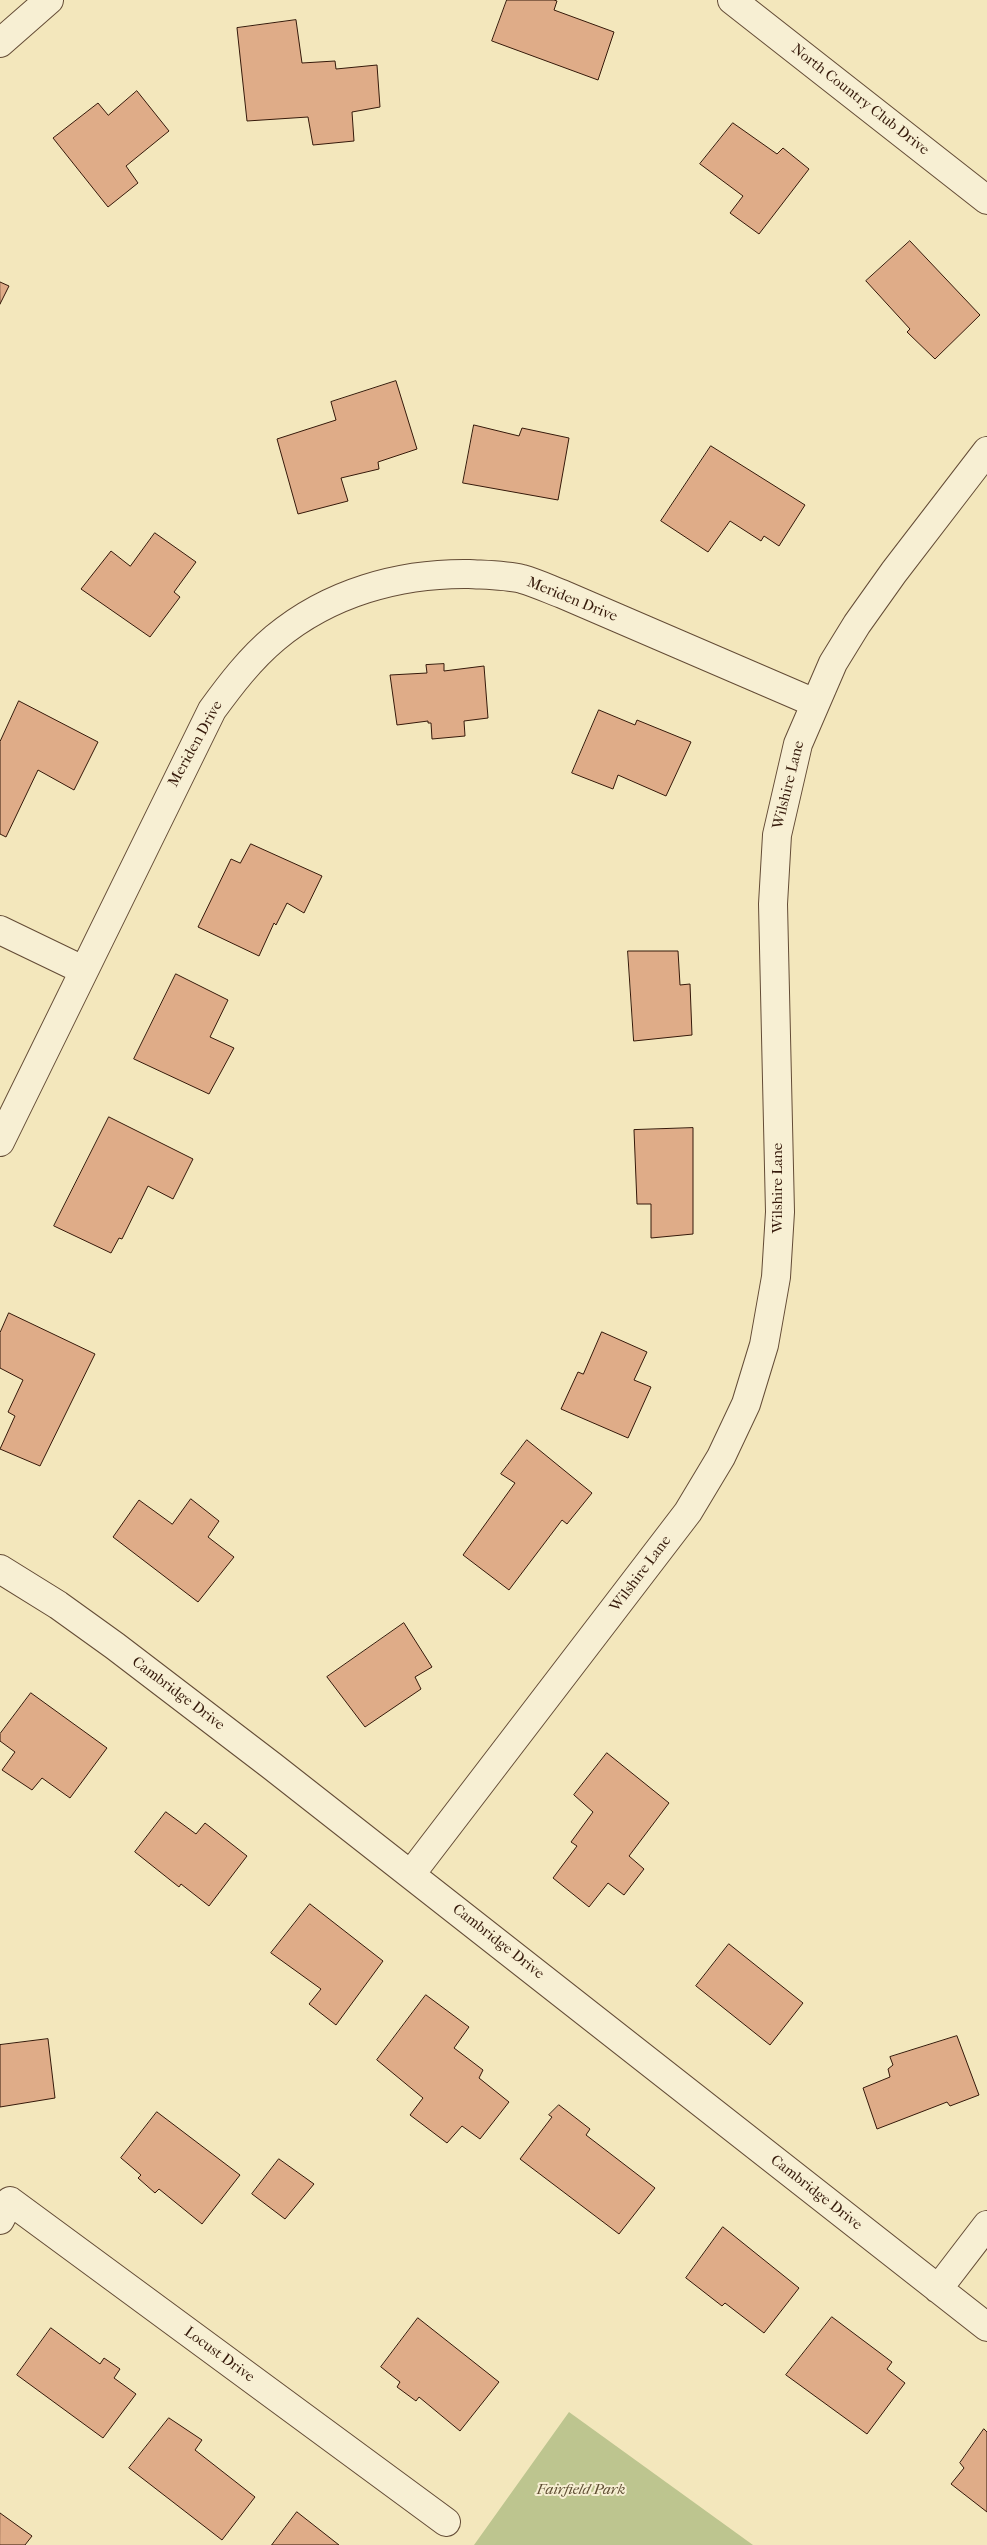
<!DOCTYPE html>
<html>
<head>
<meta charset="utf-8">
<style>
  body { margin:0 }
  canvas { display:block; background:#f3e7bc }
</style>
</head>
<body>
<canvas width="987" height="2545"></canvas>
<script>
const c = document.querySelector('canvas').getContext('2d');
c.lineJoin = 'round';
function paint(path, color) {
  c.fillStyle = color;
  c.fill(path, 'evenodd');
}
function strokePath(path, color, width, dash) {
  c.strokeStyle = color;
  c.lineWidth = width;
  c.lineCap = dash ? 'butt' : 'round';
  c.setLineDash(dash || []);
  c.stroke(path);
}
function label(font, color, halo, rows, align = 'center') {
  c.font = font + ' "IM FELL French Canon",serif';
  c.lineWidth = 4;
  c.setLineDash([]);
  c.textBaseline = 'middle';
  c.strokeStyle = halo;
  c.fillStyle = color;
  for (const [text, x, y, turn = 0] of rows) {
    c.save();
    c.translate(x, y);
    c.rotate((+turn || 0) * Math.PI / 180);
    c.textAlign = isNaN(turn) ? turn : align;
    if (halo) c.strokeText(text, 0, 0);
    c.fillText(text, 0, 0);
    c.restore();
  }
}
const green = new Path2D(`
  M 569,2412 L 753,2545 L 474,2545 Z`);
const building = new Path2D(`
  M 507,0 L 554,0 L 557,1 L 554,10 L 614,32 L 598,80 L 492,41 Z
  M 296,20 L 302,63 L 335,61 L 336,69 L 377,65 L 380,107 L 352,112 L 354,141 L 313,145 L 308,117 L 247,121 L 237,28 Z
  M 137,91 L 169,131 L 126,166 L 138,183 L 108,207 L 53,138 L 98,103 L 108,115 Z
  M 733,123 L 777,154 L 783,148 L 809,169 L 759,234 L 730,213 L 743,196 L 700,164 Z
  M 910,241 L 980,315 L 935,359 L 907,332 L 910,329 L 866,281 Z
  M 0,282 L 9,286 L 0,304 Z
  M 396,381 L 417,449 L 378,462 L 379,469 L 341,478 L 348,501 L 298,514 L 277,439 L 336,420 L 331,402 Z
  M 474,425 L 519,436 L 522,428 L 569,438 L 558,500 L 463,483 Z
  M 711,446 L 805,505 L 779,546 L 764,536 L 761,541 L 730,521 L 708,552 L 661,521 Z
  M 155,533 L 196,562 L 174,592 L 180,597 L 150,637 L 81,589 L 111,551 L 130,566 Z
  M 444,664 L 444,671 L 484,666 L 488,718 L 464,721 L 465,736 L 432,739 L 431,723 L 428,723 L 428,721 L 397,725 L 390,675 L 427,673 L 426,665 Z
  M 19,701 L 98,742 L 74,790 L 38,770 L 6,837 L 0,834 L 0,742 Z
  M 599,710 L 635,725 L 637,720 L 691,742 L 666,796 L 618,775 L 613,789 L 572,773 Z
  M 251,844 L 322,876 L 304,913 L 287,903 L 276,925 L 274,923 L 259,956 L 198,927 L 231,859 L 240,863 Z
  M 628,951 L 678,951 L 680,985 L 690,984 L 692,1035 L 634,1041 Z
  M 176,974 L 228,1000 L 210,1037 L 234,1048 L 209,1094 L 134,1059 Z
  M 109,1117 L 193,1159 L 173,1199 L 148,1186 L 122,1239 L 119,1238 L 111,1253 L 54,1226 Z
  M 693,1128 L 693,1234 L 651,1238 L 651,1204 L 637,1204 L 634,1130 Z
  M 9,1313 L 95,1354 L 40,1466 L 0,1449 L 15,1416 L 8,1412 L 23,1380 L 0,1368 L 0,1333 Z
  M 602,1332 L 647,1352 L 634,1380 L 651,1387 L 628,1438 L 561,1409 L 578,1372 L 583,1374 Z
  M 527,1440 L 592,1493 L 567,1524 L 562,1520 L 509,1590 L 463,1555 L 515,1483 L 501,1474 Z
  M 191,1499 L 219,1521 L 208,1537 L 234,1557 L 198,1602 L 113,1537 L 139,1500 L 172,1524 Z
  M 404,1623 L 432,1667 L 415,1677 L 421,1689 L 365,1727 L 327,1677 Z
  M 31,1693 L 107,1748 L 70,1798 L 42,1778 L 32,1790 L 2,1770 L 15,1752 L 0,1741 L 0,1734 Z
  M 607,1753 L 669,1803 L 629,1856 L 644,1869 L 624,1895 L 608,1883 L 589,1907 L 553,1878 L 577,1846 L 571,1842 L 593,1812 L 574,1795 Z
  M 166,1812 L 196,1834 L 205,1823 L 247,1856 L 209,1906 L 181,1884 L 179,1887 L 135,1852 Z
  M 310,1904 L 383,1961 L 336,2025 L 309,2004 L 321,1989 L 271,1953 Z
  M 729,1944 L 803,2003 L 770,2045 L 696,1986 Z
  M 426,1995 L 469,2027 L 454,2048 L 483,2070 L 479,2078 L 509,2102 L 480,2139 L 462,2126 L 447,2143 L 410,2115 L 423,2098 L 377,2060 Z
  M 957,2036 L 979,2095 L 950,2106 L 947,2102 L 877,2129 L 863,2088 L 890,2077 L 888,2069 L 893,2065 L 890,2057 Z
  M 48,2039 L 55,2098 L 0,2107 L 0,2045 Z
  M 559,2105 L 590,2129 L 586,2135 L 655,2188 L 619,2234 L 520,2159 L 552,2117 L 549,2115 Z
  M 157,2112 L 240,2175 L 202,2224 L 159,2189 L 155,2193 L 138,2178 L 141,2175 L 121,2158 Z
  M 279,2159 L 314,2184 L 285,2219 L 252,2194 Z
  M 723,2227 L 799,2288 L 764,2333 L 725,2303 L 722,2306 L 686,2278 Z
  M 832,2317 L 892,2362 L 887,2369 L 905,2383 L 867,2434 L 786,2375 Z
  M 418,2318 L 499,2382 L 460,2431 L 419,2397 L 416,2401 L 397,2387 L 400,2382 L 381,2367 Z
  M 51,2328 L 100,2364 L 104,2358 L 120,2369 L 114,2378 L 136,2394 L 103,2438 L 17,2375 Z
  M 169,2418 L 202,2440 L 195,2450 L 255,2497 L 222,2540 L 129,2468 Z
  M 984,2429 L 987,2432 L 987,2512 L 951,2484 L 964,2468 L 960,2463 Z
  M 297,2512 L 339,2545 L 272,2545 Z
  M 0,2513 L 32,2536 L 25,2545 L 0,2545 Z`);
const minor = new Path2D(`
  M 732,0 L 987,200
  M 0,43 L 49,0
  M 0,930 L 83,970
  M 0,1142 L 212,710 C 231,684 250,659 275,638 C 329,593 399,573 469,574 C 486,575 506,575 522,579 C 536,583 549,589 562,594 L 815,703
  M 0,1569 L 58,1605 L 115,1646 L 272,1766 L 987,2327
  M 411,1874 L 688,1512 L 721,1457 L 746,1404 L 764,1345 L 776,1277 L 780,1212 L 773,904 L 777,835 L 798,744 L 833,663 L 857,624 L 894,572 L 987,451
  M 0,2220 L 10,2201 L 446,2522
  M 938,2289 L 987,2225`);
const streetNames = [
  ["North Country Club Drive",860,100,38],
  ["Meriden Drive",572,600,22],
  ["Meriden Drive",196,744,-61],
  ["Wilshire Lane",789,785,-76],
  ["Wilshire Lane",778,1188,-90],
  ["Wilshire Lane",641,1574,-53],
  ["Cambridge Drive",178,1694,37],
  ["Cambridge Drive",498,1942,38],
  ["Cambridge Drive",816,2193,38],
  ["Locust Drive",219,2355,36]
];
const parkNames = [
  ["Fairfield Park",581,2490]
];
paint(green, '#bdc58f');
paint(building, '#dfac88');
strokePath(building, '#35190a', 1);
strokePath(minor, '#644c36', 30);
strokePath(minor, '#f7efd3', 28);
label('15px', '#35190a', '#f7efd3', streetNames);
label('italic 15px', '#5e4d32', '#f7efd3', parkNames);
</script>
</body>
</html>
